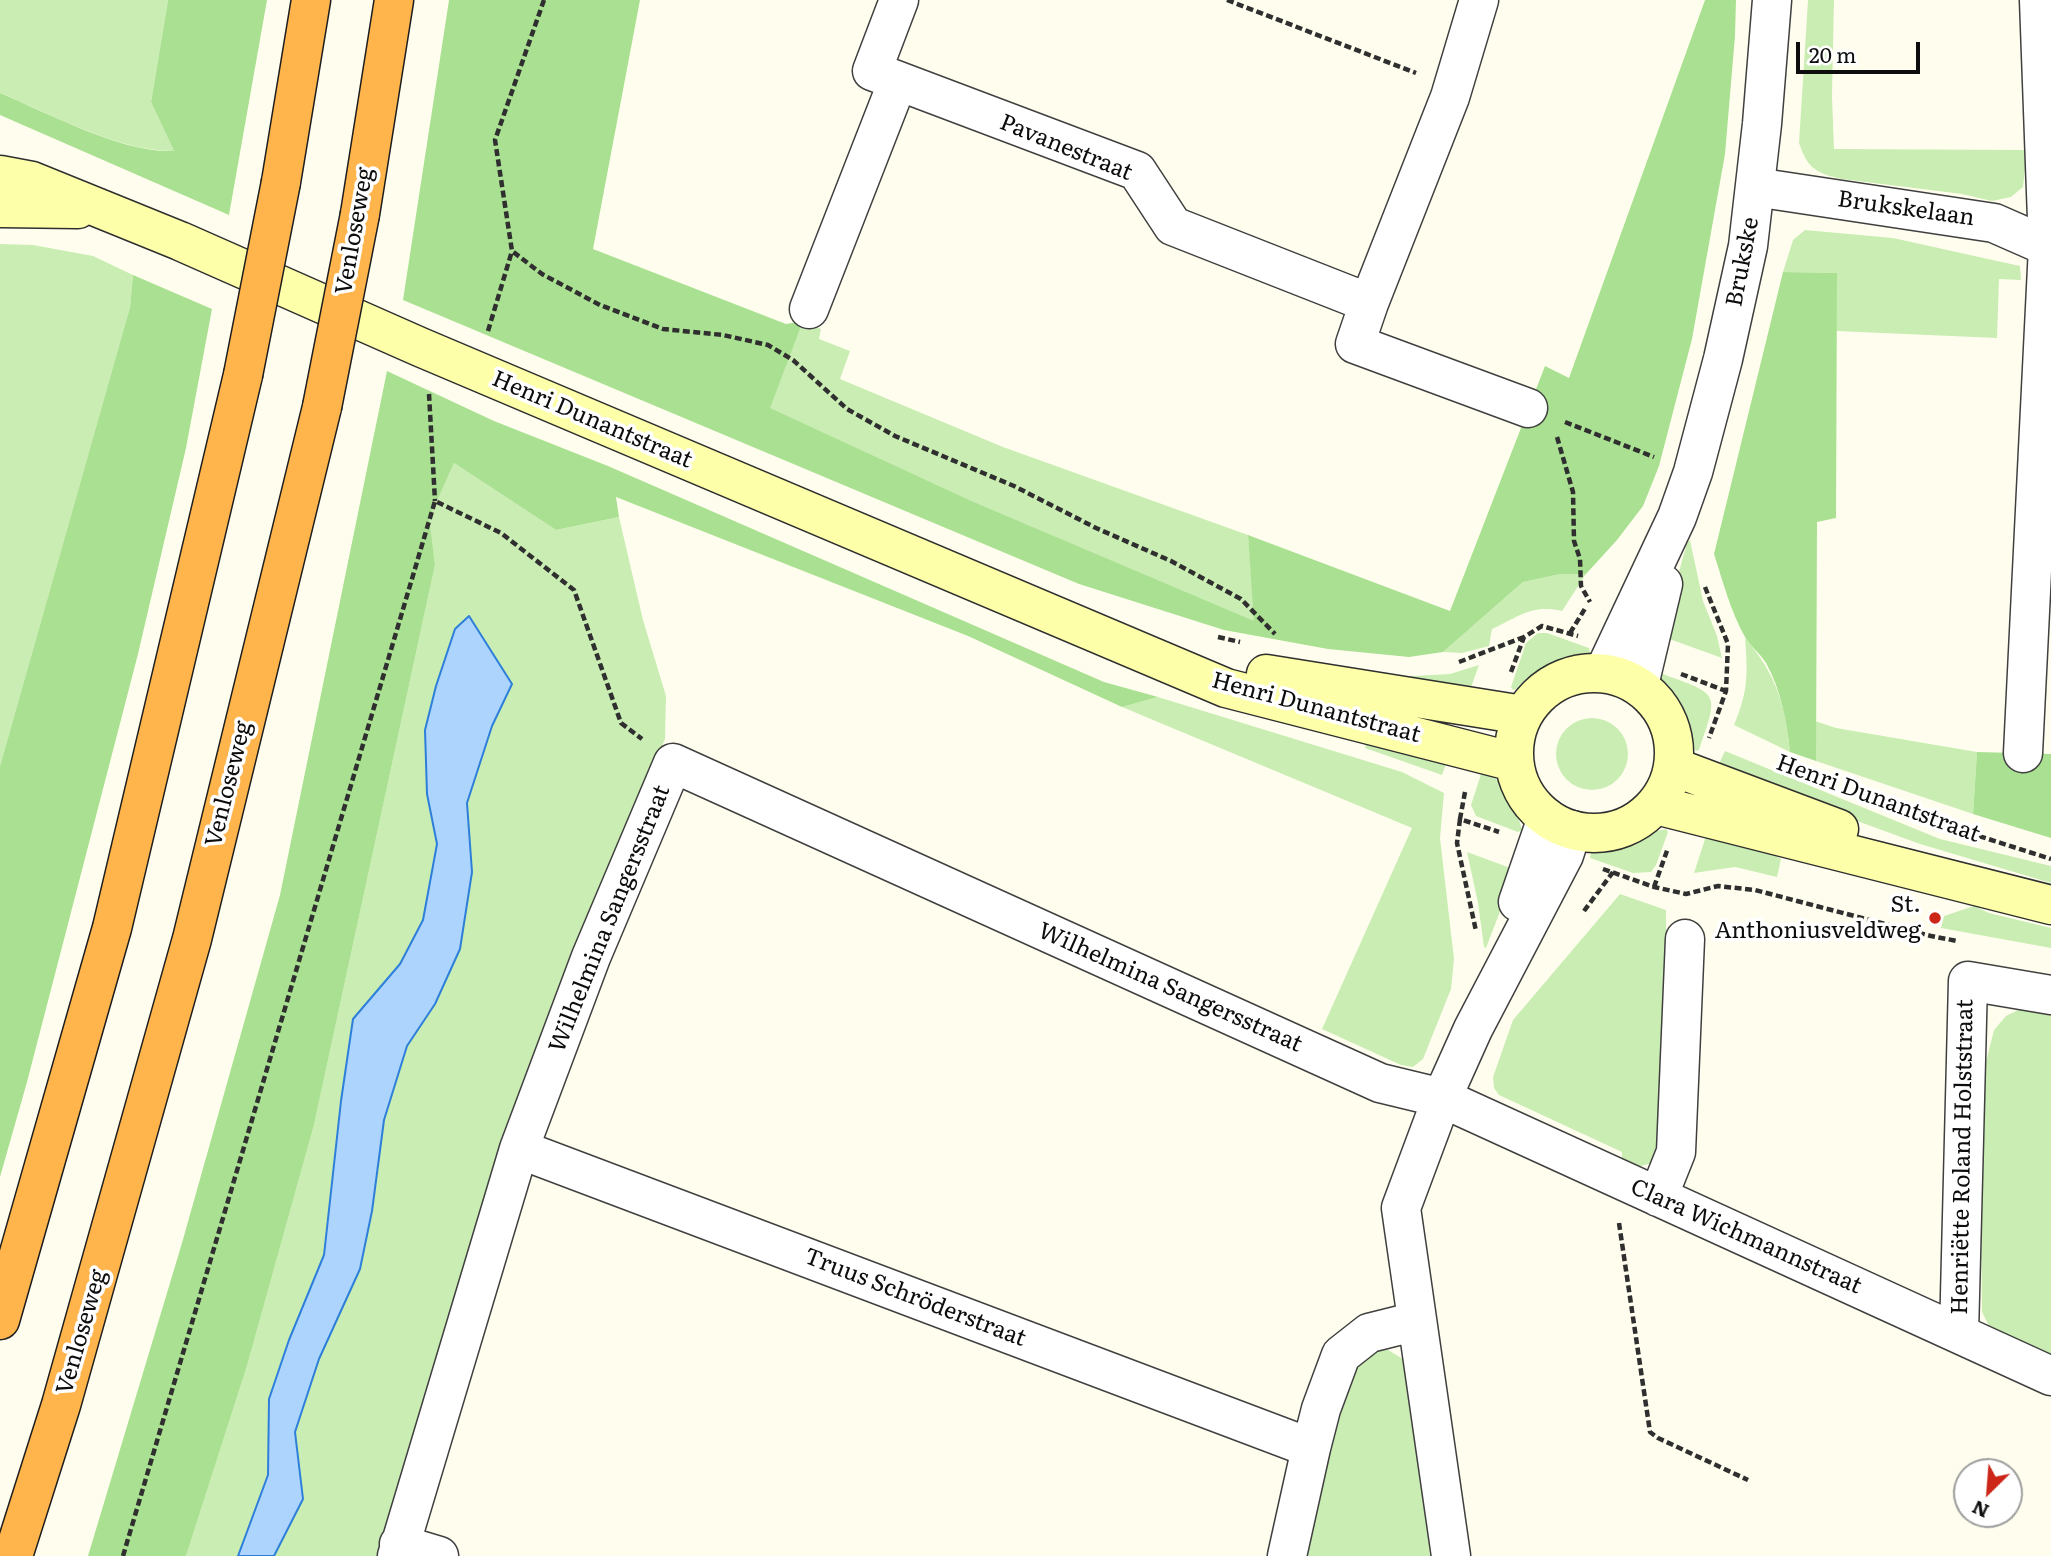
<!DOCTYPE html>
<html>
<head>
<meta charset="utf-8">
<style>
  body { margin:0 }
  #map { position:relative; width:2051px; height:1556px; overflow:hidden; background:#fffeee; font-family:Literata,serif }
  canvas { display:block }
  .north { position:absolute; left:1953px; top:1458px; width:70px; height:70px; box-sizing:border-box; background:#fff; border:2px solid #9e9e9e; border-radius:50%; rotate:205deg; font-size:19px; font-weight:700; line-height:28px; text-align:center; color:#0d0d0d }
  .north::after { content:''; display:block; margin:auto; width:24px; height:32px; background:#cb2618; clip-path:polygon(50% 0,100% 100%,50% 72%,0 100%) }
  .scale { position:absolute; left:1796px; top:42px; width:124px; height:32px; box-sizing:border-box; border:4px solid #0d0d0d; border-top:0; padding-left:9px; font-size:21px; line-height:24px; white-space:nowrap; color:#0d0d0d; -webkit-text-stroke:5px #fff; paint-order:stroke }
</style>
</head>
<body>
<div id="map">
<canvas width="2051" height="1556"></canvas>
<div class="north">N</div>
<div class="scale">20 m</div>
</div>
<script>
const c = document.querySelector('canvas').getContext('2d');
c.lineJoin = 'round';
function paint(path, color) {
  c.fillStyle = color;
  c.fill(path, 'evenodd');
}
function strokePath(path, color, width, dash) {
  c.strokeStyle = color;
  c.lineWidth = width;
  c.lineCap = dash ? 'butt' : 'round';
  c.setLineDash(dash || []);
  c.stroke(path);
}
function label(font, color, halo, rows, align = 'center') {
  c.font = font + ' Literata,serif';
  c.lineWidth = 7;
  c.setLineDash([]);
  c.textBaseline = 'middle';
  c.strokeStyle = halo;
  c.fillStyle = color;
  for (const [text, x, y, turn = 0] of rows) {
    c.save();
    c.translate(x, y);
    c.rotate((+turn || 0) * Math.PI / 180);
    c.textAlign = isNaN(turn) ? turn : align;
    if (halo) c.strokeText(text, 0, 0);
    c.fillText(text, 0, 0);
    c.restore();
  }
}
const green = new Path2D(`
  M 0,0 L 168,0 L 151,102 L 174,151 C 119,152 51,114 0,93 Z
  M 1808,0 L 1834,0 L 1832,96 L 1834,149 L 2027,150 L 2023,187 L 2011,197 L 1992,201 L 1962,194 L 1842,179 C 1816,173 1808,169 1799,143 Z
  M 1805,230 L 1893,238 L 2020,266 L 2021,280 L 1999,279 L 1997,338 L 1836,331 L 1837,273 L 1783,272 L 1793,240 Z
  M 0,244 L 33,245 L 93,256 L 133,275 L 130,307 L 0,766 Z
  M 803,321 L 821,329 L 819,339 L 850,351 L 840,379 L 1003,447 L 1248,535 L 1255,622 L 974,502 L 769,408 Z
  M 454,463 L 556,530 L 619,517 L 643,620 L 666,696 L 665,739 L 599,888 L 524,1108 L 385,1556 L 274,1556 L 303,1499 L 295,1432 L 319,1359 L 360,1269 L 372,1211 L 384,1120 L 407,1046 L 435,1004 L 460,949 L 472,872 L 467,803 L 492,726 L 512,684 L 469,616 L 455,629 L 436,686 L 425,730 L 427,794 L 437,844 L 423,920 L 400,964 L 353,1019 L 341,1101 L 324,1255 L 289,1340 L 269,1399 L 268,1475 L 238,1556 L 186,1556 L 247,1366 L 314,1125 L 435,565 L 428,518 Z
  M 1690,540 L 1703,601 L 1717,636 L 1722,658 L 1661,636 L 1687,543 Z
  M 1561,574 L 1586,574 L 1562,611 C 1531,604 1519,617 1492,629 L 1489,646 L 1462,653 L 1443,652 L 1523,582 Z
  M 1538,633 L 1547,633 L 1589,648 L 1590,653 L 1547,671 L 1526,685 L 1513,690 L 1511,687 L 1526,643 Z
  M 1745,638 C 1777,676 1785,704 1790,752 L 1734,725 C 1748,692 1748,674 1745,638 Z
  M 1479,665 L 1469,693 L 1395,677 L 1450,674 Z
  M 1663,674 C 1720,695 1719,692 1699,750 L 1696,751 C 1687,742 1685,732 1680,720 C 1674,706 1664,694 1659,678 Z
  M 1158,697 L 1402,772 L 1444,793 L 1440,838 L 1454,959 L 1451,989 L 1423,1059 L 1413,1067 L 1401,1065 L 1322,1029 L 1412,828 L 1122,707 Z
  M1556 754a36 36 0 1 1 72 0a36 36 0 1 1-72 0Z
  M 1815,721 L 1836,728 L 1977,752 L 1973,814 L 1816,761 Z
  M 1366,743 L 1449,756 L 1442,775 L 1365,748 Z
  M 1725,751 L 1940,839 L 2051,866 L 2051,883 L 1920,844 L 1808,803 L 1718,766 Z
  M 1482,771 C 1505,778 1516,807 1522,830 L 1518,832 L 1476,816 L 1471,805 Z
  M 1666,829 L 1668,832 L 1656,865 L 1651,872 L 1633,873 L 1590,858 L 1591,853 L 1645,834 Z
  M 1707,833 L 1750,842 L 1781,859 L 1777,877 L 1735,867 L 1694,873 Z
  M 1467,852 L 1516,870 L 1486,948 L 1484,947 L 1478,903 Z
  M 1620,894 L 1666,910 L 1667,1145 L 1655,1162 L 1634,1168 L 1622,1165 L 1622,1152 L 1499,1095 L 1494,1088 L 1493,1077 L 1513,1020 Z
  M 1974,906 L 1989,913 L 2051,928 L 2051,948 L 1941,928 L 1944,916 Z
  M 2020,1009 L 2051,1013 L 2051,1359 L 1992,1332 L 1982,1312 L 1980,1086 L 1994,1030 L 2006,1016 Z
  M 1385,1348 L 1406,1361 L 1418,1432 L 1430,1556 L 1302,1556 L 1340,1398 L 1365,1350 Z`);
const forest = new Path2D(`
  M 168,0 L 267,0 L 229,215 L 0,115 L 0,93 C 50,114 121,153 174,151 L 151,102 Z
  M 449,0 L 640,0 L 593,249 L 786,324 L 803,321 L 770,408 L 974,502 L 1254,621 L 1248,535 L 1450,611 L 1545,366 L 1569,378 L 1705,0 L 1736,0 L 1735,36 L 1725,154 L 1692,339 L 1659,466 L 1643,506 L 1617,540 L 1586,574 L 1561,574 L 1523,582 L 1443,652 L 1409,657 L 1328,649 L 1224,630 L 1079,584 L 403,300 Z
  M 1783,272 L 1837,273 L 1836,518 L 1817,522 L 1816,761 L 1790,752 C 1787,722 1781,690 1766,663 C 1760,653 1750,646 1745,637 C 1731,612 1723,582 1714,554 Z
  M 133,275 L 212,309 L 186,448 L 138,654 L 27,1082 L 0,1177 L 0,766 L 130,307 Z
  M 387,371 L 494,421 L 608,466 L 1104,682 L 1158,697 L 1122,707 L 968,636 L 616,497 L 619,517 L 556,530 L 454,463 L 429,518 L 435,565 L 314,1125 L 247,1366 L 186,1556 L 88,1556 L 182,1243 L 280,895 Z
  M 1977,752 L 2051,754 L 2051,838 L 1973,814 Z`);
const water = new Path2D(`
  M 469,616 L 512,684 L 492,726 L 467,803 L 472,872 L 460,949 L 435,1004 L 407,1046 L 384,1120 L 372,1211 L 360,1269 L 319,1359 L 295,1432 L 303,1499 L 274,1556 L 238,1556 L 268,1475 L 269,1399 L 289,1340 L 324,1255 L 341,1101 L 353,1019 L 400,964 L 423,920 L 437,844 L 427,794 L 425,730 L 436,686 L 455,629 Z`);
const path = new Path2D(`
  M 544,0 L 495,140 L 512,251 L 542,274 L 600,305 L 663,329 L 723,335 L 768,345 L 793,360 L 847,409 L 895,436 L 1014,486 L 1096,528 L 1171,561 L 1241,599 L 1275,634
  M 1227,0 L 1416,73
  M 488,331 L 512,251
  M 429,394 L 435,501
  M 1565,422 L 1654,457
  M 1557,437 L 1573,492 L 1574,541 L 1580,559 L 1581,586 L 1590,602
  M 1705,587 L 1728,644 L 1726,691 L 1709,738
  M 1570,633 L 1586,607
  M 1218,637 L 1240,642
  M 1459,662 L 1524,637
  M 1511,672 L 1524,637 L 1542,626 L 1578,636
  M 1681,674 L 1726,691
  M 1465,792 L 1460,819 L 1499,832
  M 1869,801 L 2051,859
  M 1460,819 L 1457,843 L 1476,931
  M 1603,869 L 1654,887 L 1686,894 L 1718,886 L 1755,890 L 1931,936 L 1957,941
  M 1654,887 L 1668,848
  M 1584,911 L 1613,872
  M 1619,1223 L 1650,1432 L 1658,1438 L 1748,1480
  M 123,1556 L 435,501 L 501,533 L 574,590 L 621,723 L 642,739`);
const street = new Path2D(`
  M 899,0 L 872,71 L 1137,171 L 1173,226 L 1369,303 L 1450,97 L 1479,0
  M 1755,187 L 1994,223 L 2051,248
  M 1369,303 L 1355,344 L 1528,408
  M 809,309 L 898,81
  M 1604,672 L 1677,517 L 1693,472 L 1723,359 L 1748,246 L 1762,124 L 1772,0
  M 1639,685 L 1663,584
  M 2023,753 L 2048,247 L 2039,0
  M 1518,902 L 1547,818
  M 519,1149 L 1311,1448
  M 1658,1197 L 1676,1152 L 1685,939
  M 1959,1334 L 1968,981 L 2051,995
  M 399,1544 L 439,1556
  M 397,1556 L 519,1149 L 591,957 L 673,763 L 1380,1083 L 1442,1098 L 2051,1376
  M 1287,1556 L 1311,1448 L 1321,1409 L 1341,1355 L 1369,1333 L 1417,1321
  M 1451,1556 L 1401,1208 L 1442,1098 L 1473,1029 L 1564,855 L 1572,830`);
const secondary = new Path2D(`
  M 0,175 L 32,181 L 180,241 L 420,347 L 1226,688 L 1514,762
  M 0,208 L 78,209
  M1514 753a80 80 0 1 1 160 0a80 80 0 1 1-160 0Z
  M 1266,674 L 1523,715
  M 1674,767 L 1839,829
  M 1656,805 L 2051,905`);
const highway = new Path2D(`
  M 281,182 L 311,0
  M 360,214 L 394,0
  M 0,1320 L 112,928 L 243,375
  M 13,1556 L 61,1405 L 192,939 L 322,407`);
const highwayBridge = new Path2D(`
  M 243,375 L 281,182
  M 322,407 L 360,214`);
const markers = [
  [1935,918,7,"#cb2618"]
];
const streetNames = [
  ["Pavanestraat",1066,148,22],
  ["Brukskelaan",1906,209,8],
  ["Venloseweg",355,231,-80],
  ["Brukske",1743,262,-79],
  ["Henri Dunantstraat",592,420,23],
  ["Henri Dunantstraat",1316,708,15],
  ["Venloseweg",229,784,-76],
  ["Henri Dunantstraat",1878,799,20],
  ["Wilhelmina Sangersstraat",610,919,-68],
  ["Wilhelmina Sangersstraat",1170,988,24],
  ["Henriëtte Roland Holststraat",1963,1157,-89],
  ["Clara Wichmannstraat",1746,1237,24],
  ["Truus Schröderstraat",915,1298,21],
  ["Venloseweg",82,1332,-74]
];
const poiNames = [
  ["St.",1921,905],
  ["Anthoniusveldweg",1921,931]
];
paint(green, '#caedb3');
paint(forest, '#aae091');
paint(water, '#add4fc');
strokePath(water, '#2d7fda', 2);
strokePath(street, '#404040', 41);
strokePath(secondary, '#2f2f2f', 41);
strokePath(highway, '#1e1e1e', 41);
strokePath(path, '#2f2f2f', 4.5, [7, 3.5]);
strokePath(street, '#fff', 38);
strokePath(secondary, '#feffa9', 38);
strokePath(highway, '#ffb54c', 38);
strokePath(highwayBridge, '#1e1e1e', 41, []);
strokePath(highwayBridge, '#ffb54c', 38);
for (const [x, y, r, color] of markers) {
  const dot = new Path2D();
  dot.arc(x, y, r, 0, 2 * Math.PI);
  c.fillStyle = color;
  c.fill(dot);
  strokePath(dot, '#fff', 2.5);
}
label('23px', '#0d0d0d', '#fff', streetNames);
label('23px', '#0d0d0d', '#fff', poiNames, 'right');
</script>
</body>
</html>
